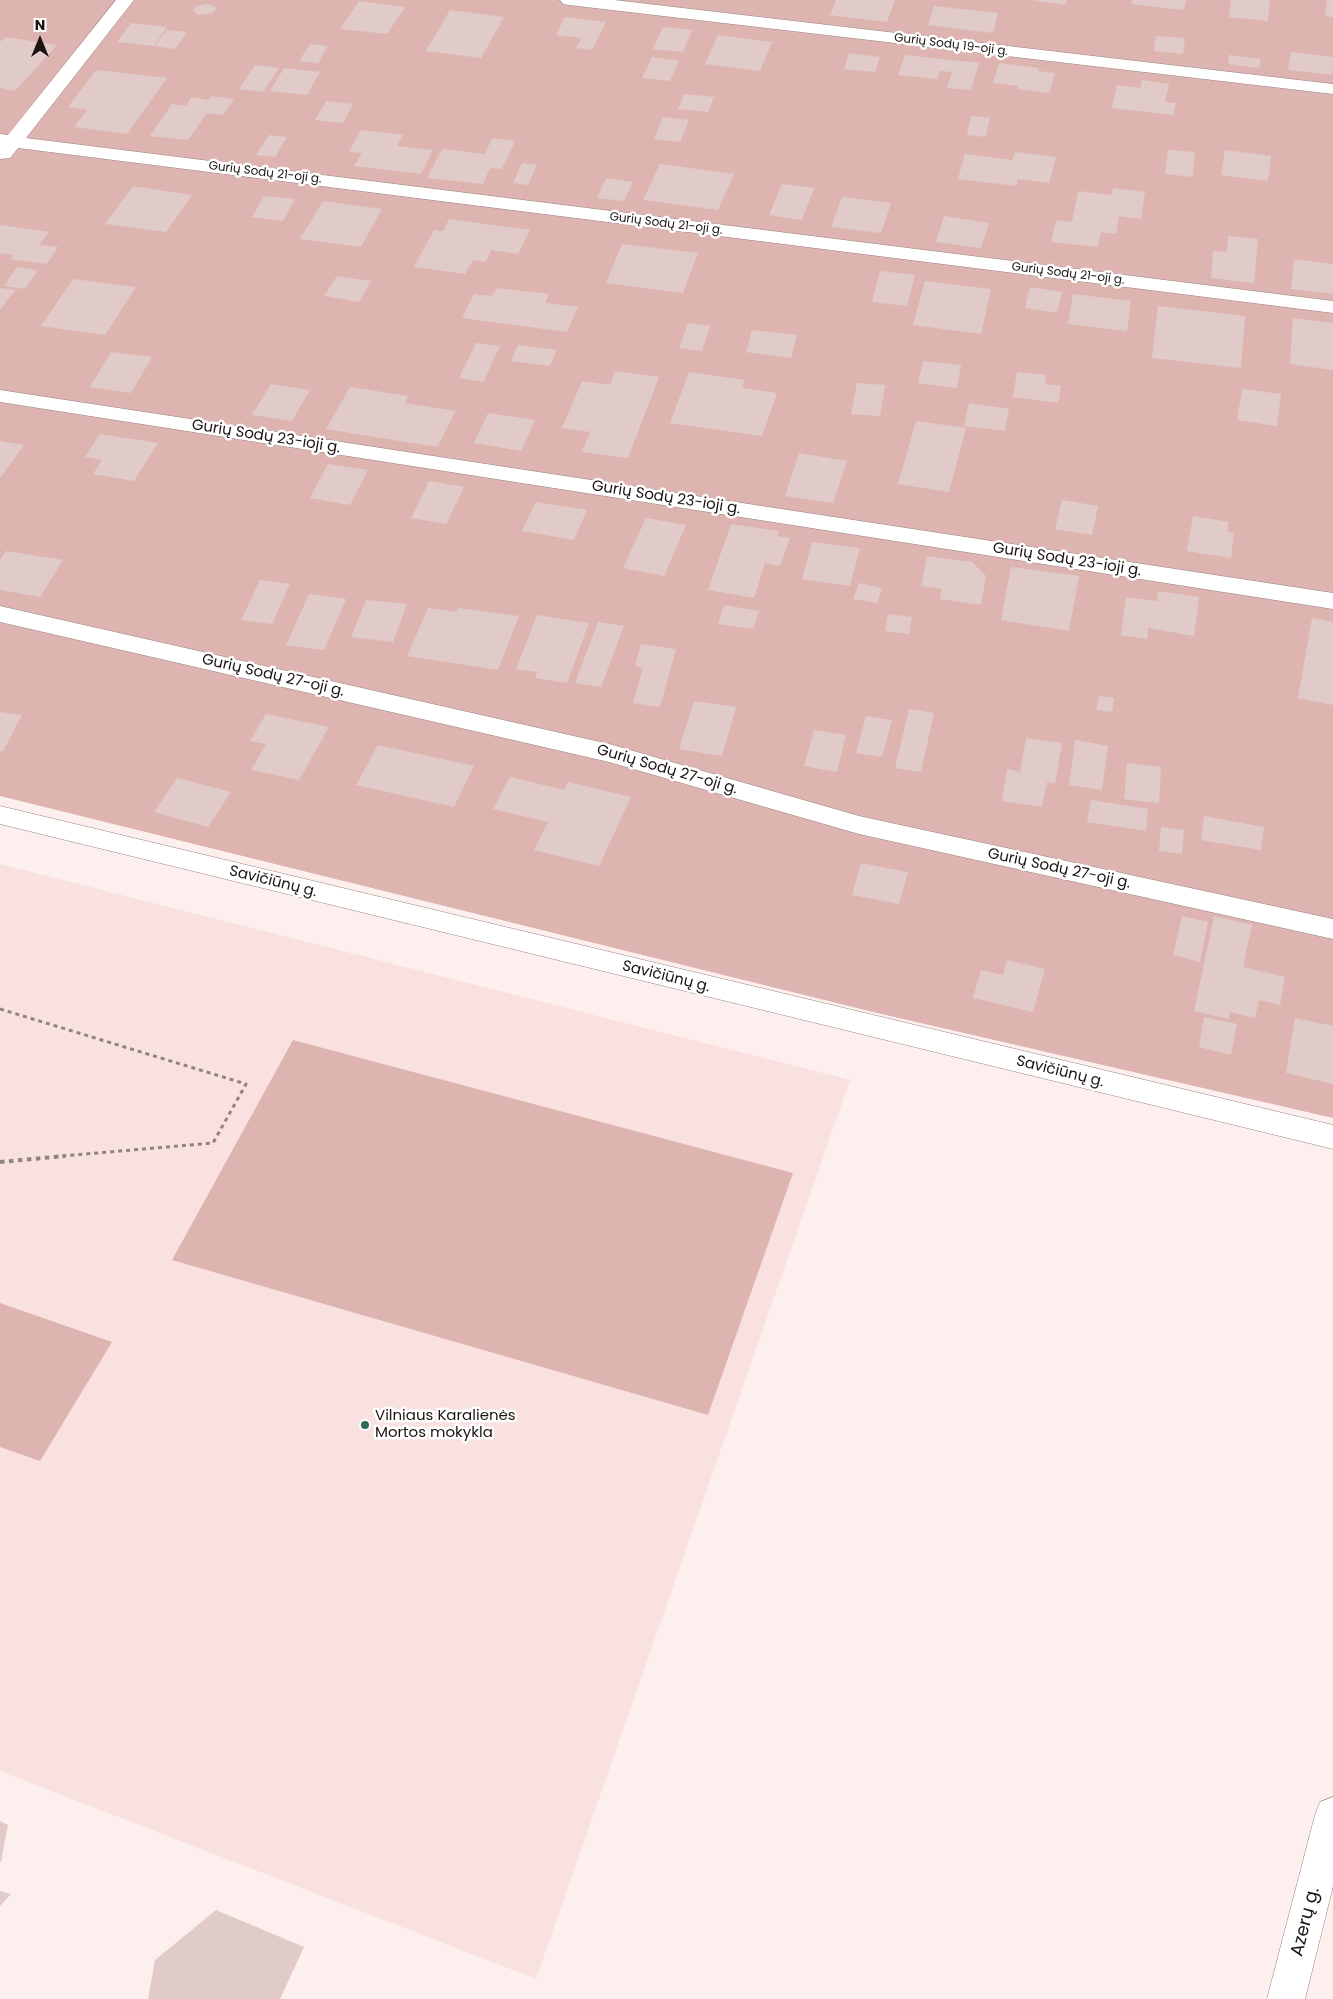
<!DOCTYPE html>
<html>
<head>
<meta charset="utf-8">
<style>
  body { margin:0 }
  #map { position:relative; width:1333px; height:1999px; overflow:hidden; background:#fdefee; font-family:Poppins,sans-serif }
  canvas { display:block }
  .north { position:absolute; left:15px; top:15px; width:50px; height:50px; -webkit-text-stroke:4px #fff; paint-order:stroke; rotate:0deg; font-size:14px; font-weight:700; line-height:20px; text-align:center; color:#1c1413 }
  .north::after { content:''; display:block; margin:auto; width:18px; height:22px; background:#1c1413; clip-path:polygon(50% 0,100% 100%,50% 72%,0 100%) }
</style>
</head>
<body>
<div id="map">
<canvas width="1333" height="1999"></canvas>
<div class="north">N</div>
</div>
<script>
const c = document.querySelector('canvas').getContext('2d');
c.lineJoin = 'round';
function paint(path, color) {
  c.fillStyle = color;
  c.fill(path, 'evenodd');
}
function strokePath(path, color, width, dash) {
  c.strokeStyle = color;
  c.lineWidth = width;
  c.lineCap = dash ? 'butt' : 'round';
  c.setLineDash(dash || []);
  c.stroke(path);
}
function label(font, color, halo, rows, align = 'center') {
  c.font = font + ' Poppins,sans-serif';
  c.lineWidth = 5;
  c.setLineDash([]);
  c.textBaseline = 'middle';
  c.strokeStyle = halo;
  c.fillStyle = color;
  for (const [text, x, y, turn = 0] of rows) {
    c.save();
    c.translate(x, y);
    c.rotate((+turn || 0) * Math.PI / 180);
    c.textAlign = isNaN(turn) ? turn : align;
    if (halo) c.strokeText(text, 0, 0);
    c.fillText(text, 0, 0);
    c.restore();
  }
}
const built = new Path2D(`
  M 0,864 L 850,1080 L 536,1979 L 0,1771 Z`);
const green = new Path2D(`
  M 0,0 L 1333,0 L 1333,1118 L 877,1013 L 0,796 Z
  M 293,1040 L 793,1173 L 708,1415 L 172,1260 Z
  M 0,1303 L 112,1342 L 40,1461 L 0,1447 Z`);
const building = new Path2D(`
  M 836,0 L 895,0 L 887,22 L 830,15 Z
  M 1032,0 L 1067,0 L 1066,5 Z
  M 1132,0 L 1186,0 L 1184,10 L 1131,4 Z
  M 1231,0 L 1270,0 L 1268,21 L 1229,17 Z
  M 1327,0 L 1333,0 L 1333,17 L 1325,16 Z
  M 359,1 L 405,7 L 387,34 L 340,29 Z
  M 208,4 L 215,7 L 216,9 L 212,13 L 198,15 L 193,11 L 195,6 Z
  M 934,6 L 998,13 L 993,33 L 928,25 Z
  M 450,10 L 504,17 L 481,58 L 426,51 Z
  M 565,17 L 606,22 L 592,50 L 576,48 L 582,38 L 556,35 Z
  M 131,23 L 167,27 L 154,46 L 117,42 Z
  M 663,27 L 692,30 L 683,52 L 653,49 Z
  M 167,30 L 187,32 L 175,49 L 155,46 Z
  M 718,35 L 772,42 L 760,71 L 705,64 Z
  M 1156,36 L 1185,38 L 1183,54 L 1154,51 Z
  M 5,37 L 57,45 L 15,91 L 0,88 L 0,42 Z
  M 310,44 L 328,46 L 318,63 L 299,61 Z
  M 1291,52 L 1333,57 L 1332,75 L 1288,70 Z
  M 849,53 L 880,57 L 875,72 L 844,69 Z
  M 905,55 L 979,63 L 971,90 L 947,88 L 952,72 L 940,71 L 937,79 L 898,75 Z
  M 1229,55 L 1261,59 L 1259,68 L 1228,64 Z
  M 652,57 L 679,61 L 670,81 L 642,78 Z
  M 999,63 L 1039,68 L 1038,71 L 1055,73 L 1049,93 L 1017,89 L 1018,86 L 993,83 Z
  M 255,65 L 279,68 L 263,92 L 239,89 Z
  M 284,68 L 320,72 L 307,95 L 270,91 Z
  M 96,70 L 167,78 L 127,134 L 74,127 L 87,110 L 68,107 Z
  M 1142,80 L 1169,84 L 1165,102 L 1176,103 L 1173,115 L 1112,108 L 1117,85 L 1140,88 Z
  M 684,94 L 714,97 L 708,112 L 678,109 Z
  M 211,96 L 234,99 L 223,115 L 207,113 L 188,140 L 150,136 L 172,104 L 186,106 L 191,97 L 209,100 Z
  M 326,101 L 353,104 L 343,123 L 315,120 Z
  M 971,116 L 990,118 L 986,137 L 967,135 Z
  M 663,117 L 689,120 L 680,142 L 654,139 Z
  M 361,130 L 403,135 L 397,146 L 433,150 L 421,174 L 354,166 L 362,153 L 349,152 Z
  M 269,135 L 287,137 L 275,157 L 256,155 Z
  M 492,138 L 515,141 L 502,169 L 490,168 L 483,184 L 427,178 L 442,149 L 485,154 Z
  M 1168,150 L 1195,152 L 1193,177 L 1165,174 Z
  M 1225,150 L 1271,156 L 1268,181 L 1221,175 Z
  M 1015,152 L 1056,157 L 1049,183 L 1018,179 L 1016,186 L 958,179 L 965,154 L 1012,160 Z
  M 522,163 L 537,165 L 528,185 L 513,183 Z
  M 660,164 L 734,174 L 718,210 L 643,200 Z
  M 606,178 L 633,182 L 624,201 L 597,198 Z
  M 782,184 L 814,188 L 802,220 L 769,215 Z
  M 133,186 L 192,195 L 166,232 L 105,224 Z
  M 1113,188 L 1145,192 L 1141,219 L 1119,216 L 1116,234 L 1101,232 L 1098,247 L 1051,242 L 1056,220 L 1072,222 L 1078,191 L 1112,195 Z
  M 264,196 L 295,199 L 283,221 L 252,217 Z
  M 842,197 L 891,203 L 881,233 L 831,227 Z
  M 323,201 L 382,209 L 361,247 L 300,239 Z
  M 944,216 L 989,223 L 981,248 L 936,242 Z
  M 449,219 L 530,230 L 518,254 L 491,250 L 486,262 L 473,260 L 465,274 L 414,267 L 434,230 L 443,231 Z
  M 0,225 L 49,232 L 39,245 L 58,247 L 47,264 L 10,259 L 13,255 L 0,253 Z
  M 1228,236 L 1258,239 L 1254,283 L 1211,278 L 1213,251 L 1227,252 Z
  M 622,244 L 698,253 L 683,293 L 606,283 Z
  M 1294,259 L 1333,264 L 1333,294 L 1291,289 Z
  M 17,267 L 38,270 L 25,289 L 4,286 Z
  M 880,271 L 915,275 L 907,306 L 872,302 Z
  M 337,276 L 371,281 L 359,302 L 324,296 Z
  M 73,279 L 136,287 L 105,335 L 41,326 Z
  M 925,281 L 991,289 L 981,334 L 913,325 Z
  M 1030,287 L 1062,292 L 1057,313 L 1025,308 Z
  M 0,288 L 15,290 L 0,310 Z
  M 497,288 L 549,294 L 545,303 L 578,307 L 567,332 L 462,318 L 474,294 L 492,296 Z
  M 1073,294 L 1131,301 L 1127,331 L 1068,324 Z
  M 1158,306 L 1245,316 L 1241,368 L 1152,358 Z
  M 1293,318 L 1333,323 L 1333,370 L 1290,364 Z
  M 688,323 L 710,326 L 702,351 L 679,348 Z
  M 752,330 L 797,335 L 791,358 L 746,352 Z
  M 476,343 L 500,346 L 483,382 L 459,378 Z
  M 518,345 L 557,350 L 550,366 L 511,361 Z
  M 111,352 L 152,357 L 131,393 L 90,387 Z
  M 923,361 L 961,365 L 957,388 L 918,383 Z
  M 615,371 L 659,377 L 628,458 L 582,452 L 590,432 L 562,428 L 582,381 L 610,385 Z
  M 689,372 L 745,380 L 742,388 L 777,393 L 762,436 L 670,423 Z
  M 1017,372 L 1046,375 L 1045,384 L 1061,386 L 1058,403 L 1013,397 Z
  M 857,383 L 885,385 L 880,416 L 851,414 Z
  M 271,384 L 310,390 L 292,421 L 252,415 Z
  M 350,387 L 408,396 L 405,403 L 456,411 L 437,447 L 326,429 Z
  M 1242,389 L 1281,394 L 1277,426 L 1237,420 Z
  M 969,403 L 1009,409 L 1005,431 L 964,426 Z
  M 488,413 L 535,420 L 521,451 L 474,443 Z
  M 916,421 L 966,428 L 949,492 L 898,484 Z
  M 100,434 L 158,443 L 134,481 L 93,474 L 102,460 L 85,457 Z
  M 0,441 L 24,445 L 0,478 Z
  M 799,453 L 847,461 L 833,503 L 785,496 Z
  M 328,464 L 368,470 L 350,505 L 310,498 Z
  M 429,481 L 464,487 L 446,524 L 411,518 Z
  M 1062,500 L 1098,506 L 1092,535 L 1055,529 Z
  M 536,502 L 587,510 L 574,540 L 522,531 Z
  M 1193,516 L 1229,522 L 1227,532 L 1234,533 L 1231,558 L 1187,551 Z
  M 646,518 L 686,525 L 664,576 L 623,568 Z
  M 731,524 L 779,531 L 777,536 L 790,538 L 780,566 L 765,563 L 754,598 L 708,590 Z
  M 812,542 L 860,548 L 850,586 L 802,579 Z
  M 6,551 L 63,560 L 40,597 L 0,590 L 0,560 Z
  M 927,556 L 972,562 L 986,576 L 981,605 L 940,599 L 942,589 L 921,586 Z
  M 1011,567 L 1079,576 L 1069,631 L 1001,620 Z
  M 260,580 L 290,584 L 272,624 L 241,620 Z
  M 859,583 L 882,588 L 877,603 L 853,599 Z
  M 1158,591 L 1199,597 L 1194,636 L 1148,628 L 1147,639 L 1121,635 L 1126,597 L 1157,601 Z
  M 309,594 L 346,599 L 324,650 L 286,645 Z
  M 366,600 L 407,604 L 393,642 L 351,637 Z
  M 724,605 L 759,611 L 753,629 L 718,624 Z
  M 428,608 L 456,612 L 458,608 L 519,616 L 498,670 L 407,656 Z
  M 888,614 L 912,617 L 909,634 L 885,631 Z
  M 537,615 L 589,623 L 567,683 L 535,678 L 537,672 L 516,669 Z
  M 1312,618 L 1333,622 L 1333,705 L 1298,698 Z
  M 598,622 L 624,626 L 601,687 L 575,683 Z
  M 641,644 L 676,649 L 660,707 L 633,703 L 643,668 L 635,666 Z
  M 1099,696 L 1114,698 L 1112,712 L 1096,710 Z
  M 694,701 L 736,707 L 722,756 L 679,749 Z
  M 909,709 L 934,713 L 921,772 L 895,768 Z
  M 0,712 L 22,715 L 3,751 L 0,751 Z
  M 266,714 L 329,727 L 299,780 L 251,770 L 266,744 L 250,741 Z
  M 866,716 L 892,720 L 882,757 L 856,753 Z
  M 814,730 L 846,735 L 837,772 L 804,766 Z
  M 1026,738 L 1062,743 L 1055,783 L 1047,782 L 1042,807 L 1002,801 L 1007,769 L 1020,772 Z
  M 1075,740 L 1108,746 L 1102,790 L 1069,785 Z
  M 378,745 L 474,766 L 454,807 L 356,785 Z
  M 1127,763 L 1161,767 L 1159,803 L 1124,799 Z
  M 510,777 L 564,790 L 568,782 L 631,797 L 599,866 L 534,850 L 548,822 L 493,809 Z
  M 177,778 L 231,792 L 208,827 L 154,812 Z
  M 1091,800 L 1148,809 L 1146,831 L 1087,822 Z
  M 1204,816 L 1264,827 L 1261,850 L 1201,840 Z
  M 1161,827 L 1184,830 L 1182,854 L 1159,851 Z
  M 861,863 L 908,872 L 899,904 L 852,895 Z
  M 1182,916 L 1208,922 L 1200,962 L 1173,955 Z
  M 1214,916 L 1252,925 L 1243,967 L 1285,977 L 1280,1005 L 1259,1000 L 1255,1018 L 1230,1012 L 1229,1019 L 1194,1011 Z
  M 1007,960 L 1045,969 L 1033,1012 L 973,998 L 981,970 L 1003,975 Z
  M 1204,1017 L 1237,1024 L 1231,1055 L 1199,1047 Z
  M 1295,1018 L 1333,1026 L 1333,1084 L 1286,1073 Z
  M 0,1821 L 8,1825 L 1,1862 L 0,1862 Z
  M 0,1891 L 11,1894 L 0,1906 Z
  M 216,1910 L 304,1947 L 280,1999 L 148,1999 L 155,1960 Z`);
const pathFar1 = new Path2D(`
  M 0,1009 L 246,1084 L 213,1143 L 51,1157`);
const path = new Path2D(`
  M 0,1162 L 65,1156`);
const minor = new Path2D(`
  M 116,0 L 134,0 L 26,138 L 1333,301 L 1333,313 L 18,148 L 10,158 L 0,159 L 0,134 L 8,135 Z
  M 560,0 L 614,0 L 1333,84 L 1333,94 L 569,5 L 563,4 Z
  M 0,390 L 1333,593 L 1333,609 L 0,402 Z
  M 0,606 L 609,744 L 859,816 L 1333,919 L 1333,939 L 859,834 L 609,762 L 0,622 Z
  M 0,806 L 1333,1125 L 1333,1149 L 0,824 Z
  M 1333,1797 L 1333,1886 L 1305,1999 L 1267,1999 L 1315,1815 L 1320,1802 Z`);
const markers = [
  [365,1425,5,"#2e6a54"]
];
const farStreetnames = [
  ["Gurių Sodų 19-oji g.",951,45,7],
  ["Gurių Sodų 21-oji g.",265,173,7],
  ["Gurių Sodų 21-oji g.",666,224,7],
  ["Gurių Sodų 21-oji g.",1068,274,7]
];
const streetNames = [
  ["Gurių Sodų 23-ioji g.",266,437,9],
  ["Gurių Sodų 23-ioji g.",666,498,9],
  ["Gurių Sodų 23-ioji g.",1067,560,9],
  ["Gurių Sodų 27-oji g.",273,676,13],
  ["Gurių Sodų 27-oji g.",667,770,16],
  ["Gurių Sodų 27-oji g.",1059,869,12],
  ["Savičiūnų g.",273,882,14],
  ["Savičiūnų g.",666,977,14],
  ["Savičiūnų g.",1060,1072,14]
];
const poiNames = [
  ["Vilniaus Karalienės",375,1416],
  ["Mortos mokykla",375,1433]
];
const nearStreetnames = [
  ["Azerų g.",1306,1922,-76]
];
paint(built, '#f9e1df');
paint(green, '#deb4b1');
paint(building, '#e1cbc9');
strokePath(minor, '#978381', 1);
strokePath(pathFar1, '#8f8483', 3, [4, 4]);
strokePath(path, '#8f8483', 4, [4.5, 4.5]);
paint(minor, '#fff');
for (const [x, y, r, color] of markers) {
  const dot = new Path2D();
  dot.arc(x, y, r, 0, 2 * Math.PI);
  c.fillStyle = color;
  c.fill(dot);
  strokePath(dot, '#fff', 2);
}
label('12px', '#1c1413', '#fff', farStreetnames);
label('15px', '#1c1413', '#fff', streetNames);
label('15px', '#1c1413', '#fff', poiNames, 'left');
label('18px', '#1c1413', '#fff', nearStreetnames);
</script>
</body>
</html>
